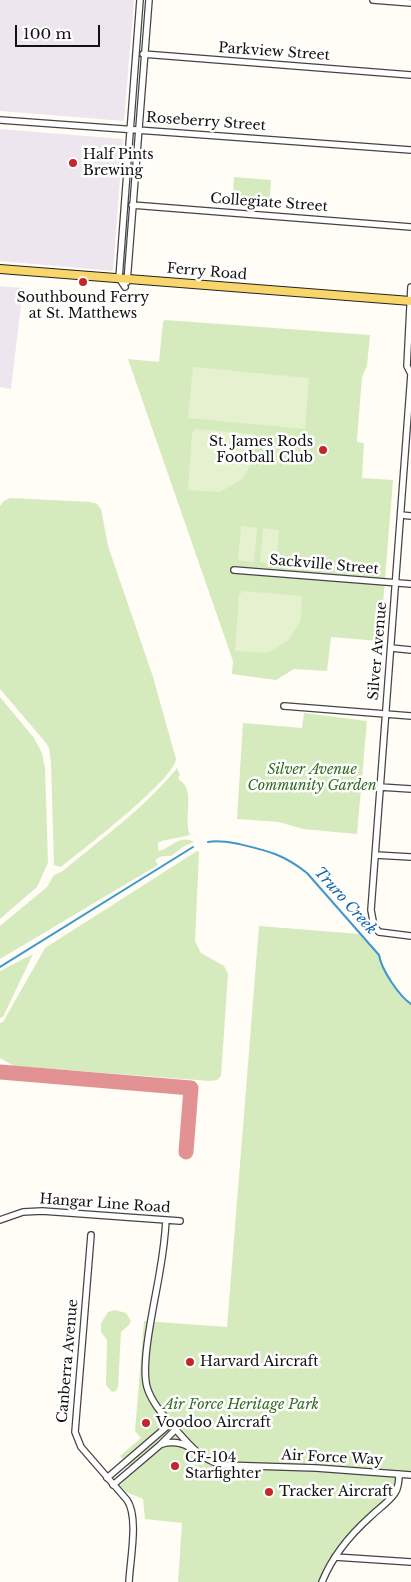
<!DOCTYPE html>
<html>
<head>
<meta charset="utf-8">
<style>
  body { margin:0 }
  #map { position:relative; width:411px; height:1582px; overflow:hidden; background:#fffdf5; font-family:"Libre Baskerville",serif }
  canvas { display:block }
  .scale { position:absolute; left:15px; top:25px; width:85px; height:22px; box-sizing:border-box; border:2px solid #111; border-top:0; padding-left:6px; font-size:15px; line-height:18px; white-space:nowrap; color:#111; -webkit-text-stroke:4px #fff; paint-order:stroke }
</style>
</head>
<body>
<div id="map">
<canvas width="411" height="1582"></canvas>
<div class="scale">100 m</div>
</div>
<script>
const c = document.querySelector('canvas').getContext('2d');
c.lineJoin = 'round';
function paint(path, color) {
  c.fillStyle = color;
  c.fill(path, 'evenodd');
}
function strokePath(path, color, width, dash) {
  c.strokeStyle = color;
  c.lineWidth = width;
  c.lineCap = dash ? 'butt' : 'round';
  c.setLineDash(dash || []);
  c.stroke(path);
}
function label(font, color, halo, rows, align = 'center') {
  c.font = font + ' "Libre Baskerville",serif';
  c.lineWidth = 5;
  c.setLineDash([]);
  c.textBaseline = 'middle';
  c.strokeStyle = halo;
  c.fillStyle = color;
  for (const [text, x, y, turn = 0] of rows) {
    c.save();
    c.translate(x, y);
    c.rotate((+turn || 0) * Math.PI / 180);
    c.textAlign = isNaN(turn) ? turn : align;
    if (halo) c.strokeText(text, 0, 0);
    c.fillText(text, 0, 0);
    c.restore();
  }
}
const industrial = new Path2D(`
  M 0,0 L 134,0 L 124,121 L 0,111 Z
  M 0,129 L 123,139 L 113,271 L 0,261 Z
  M 0,286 L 23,288 L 11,389 L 0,387 Z`);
const green = new Path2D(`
  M 234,177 L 271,180 L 269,207 L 232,205 Z
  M 165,320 L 370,335 L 367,366 L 362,377 L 357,439 L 357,442 L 364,443 L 362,478 L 393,480 L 380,641 L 331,637 L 327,671 L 294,669 L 276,680 L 232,674 L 233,661 L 128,359 L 159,362 L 163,322 Z
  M 10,498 L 90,502 L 97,504 L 101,509 L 108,546 L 153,677 L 176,759 C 173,781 82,850 61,867 L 54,865 L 51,763 L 49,748 L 46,743 L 0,689 L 0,506 L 4,501 Z
  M 0,697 L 34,738 L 42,753 L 45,768 L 48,863 L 37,887 L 0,919 Z
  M 304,713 L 367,721 L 357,834 L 303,829 L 279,822 L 237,819 L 243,723 L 302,728 Z
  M 177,768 L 180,775 L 178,778 C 181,782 184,783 186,787 C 192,802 184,820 190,835 L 162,841 L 158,843 L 158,848 L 159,851 C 172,847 181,834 194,842 L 183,847 L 171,856 C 164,856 160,856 155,860 L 158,865 L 0,959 L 0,926 L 47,887 L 54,875 L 63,871 C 102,838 145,808 177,768 Z
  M 197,851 L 199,852 L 195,941 L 201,953 L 224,966 L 228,974 L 221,1076 L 217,1080 L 210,1081 L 14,1066 L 0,1058 L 0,1023 L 3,1022 L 45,948 Z
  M 259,926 L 359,934 L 379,955 L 380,963 L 392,984 L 406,1001 L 411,1004 L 411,1475 L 399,1474 L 397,1489 L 347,1540 L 322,1582 L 178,1582 L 182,1523 L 145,1519 L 143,1499 L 126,1492 L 120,1485 L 134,1472 L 120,1456 L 141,1438 L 135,1431 L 144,1321 L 227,1327 Z
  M 33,954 L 3,1017 L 0,1018 L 0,971 Z
  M 115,1310 L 126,1313 L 131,1321 L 129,1325 L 121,1332 L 118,1387 L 116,1391 L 112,1392 L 106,1385 L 107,1340 L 101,1332 L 101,1323 L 108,1312 Z`);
const pitch = new Path2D(`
  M 193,367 L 309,378 L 305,429 L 188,418 Z
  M 196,429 L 255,434 L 254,459 L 242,479 L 220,492 L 188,490 L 192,433 Z
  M 241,526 L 257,528 L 254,562 L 238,560 Z
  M 263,528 L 279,530 L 276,564 L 260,562 Z
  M 243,591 L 302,596 L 301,620 L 289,640 L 267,653 L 235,651 L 239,595 Z`);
const stream = new Path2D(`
  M 208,842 C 219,840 228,842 239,844 C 268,851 283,854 307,873 L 379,955 C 381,969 399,996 411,1004
  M 0,967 L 193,847`);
const taxiway = new Path2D(`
  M 0,1072 L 191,1088 L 186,1152`);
const minor = new Path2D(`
  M 373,0 L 411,3
  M 143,54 L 411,75
  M 0,120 L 411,150
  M 132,205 L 411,227
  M 127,282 L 149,0
  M 125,287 L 119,278 L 140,0
  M 411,374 L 371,910 L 374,926 L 379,932 L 411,936
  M 411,374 L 407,366 L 411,287
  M 401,515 L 411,516
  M 234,570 L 411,584
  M 391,648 L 411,650
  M 284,706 L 411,716
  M 380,787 L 411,789
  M 375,855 L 411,857
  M 0,1220 L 23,1212 L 42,1211 L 180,1221
  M 166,1220 C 165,1237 163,1253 160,1270 C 156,1297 140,1362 147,1387 C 152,1404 166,1418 177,1431 C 192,1448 200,1458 222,1465 L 316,1468 L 411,1475
  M 91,1235 L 75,1432 L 81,1447 L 127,1500 C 139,1517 130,1560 129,1582
  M 162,1444 C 172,1441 180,1442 189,1447
  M 107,1478 L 171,1423
  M 113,1485 L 160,1445 L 176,1429
  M 335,1557 L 411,1562
  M 322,1582 C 332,1557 350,1535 370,1517 C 378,1509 389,1502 395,1493 C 399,1487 399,1480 399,1474`);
const major = new Path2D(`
  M 0,269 L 411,301`);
const markers = [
  [73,163,5,"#c4262e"],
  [83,282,5,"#c4262e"],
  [323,450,5,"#c4262e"],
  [190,1362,5,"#c4262e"],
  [146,1423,5,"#c4262e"],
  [175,1466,5,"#c4262e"],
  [269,1492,5,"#c4262e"]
];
const streetNames = [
  ["Parkview Street",274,52,4],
  ["Roseberry Street",206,122,4],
  ["Collegiate Street",269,203,4],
  ["Ferry Road",207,272,5],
  ["Sackville Street",324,565,5],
  ["Silver Avenue",378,651,-85],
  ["Hangar Line Road",105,1204,4],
  ["Canberra Avenue",68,1361,-85],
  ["Air Force Way",332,1458,3]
];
const poiNames = [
  ["Half Pints",83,155],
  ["Brewing",83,171],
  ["Southbound Ferry",83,298,"center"],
  ["at St. Matthews",83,314,"center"],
  ["St. James Rods",313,442,"right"],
  ["Football Club",313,458,"right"],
  ["Harvard Aircraft",200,1362],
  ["Voodoo Aircraft",156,1423],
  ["CF-104",185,1458],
  ["Starfighter",185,1474],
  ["Tracker Aircraft",279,1492]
];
const parkNames = [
  ["Silver Avenue",312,770],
  ["Community Garden",312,786],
  ["Air Force Heritage Park",241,1405]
];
const waterNames = [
  ["Truro Creek",345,901,48]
];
paint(industrial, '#eee6ef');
paint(green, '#d5ebbd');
paint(pitch, '#e6f2cf');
strokePath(stream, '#3f96cf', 2);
strokePath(taxiway, '#e29292', 15);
strokePath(minor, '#444', 8);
strokePath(major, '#222', 10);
strokePath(minor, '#fff', 5.5);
strokePath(major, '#f9d66b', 8);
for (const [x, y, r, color] of markers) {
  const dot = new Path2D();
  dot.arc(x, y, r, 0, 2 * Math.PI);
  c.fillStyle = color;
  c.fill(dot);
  strokePath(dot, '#fff', 2);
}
label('14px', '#111', '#fff', streetNames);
label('14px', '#111', '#fff', poiNames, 'left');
label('italic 14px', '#2f6b1f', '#fff', parkNames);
label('italic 15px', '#1768a6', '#fff', waterNames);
</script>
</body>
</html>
